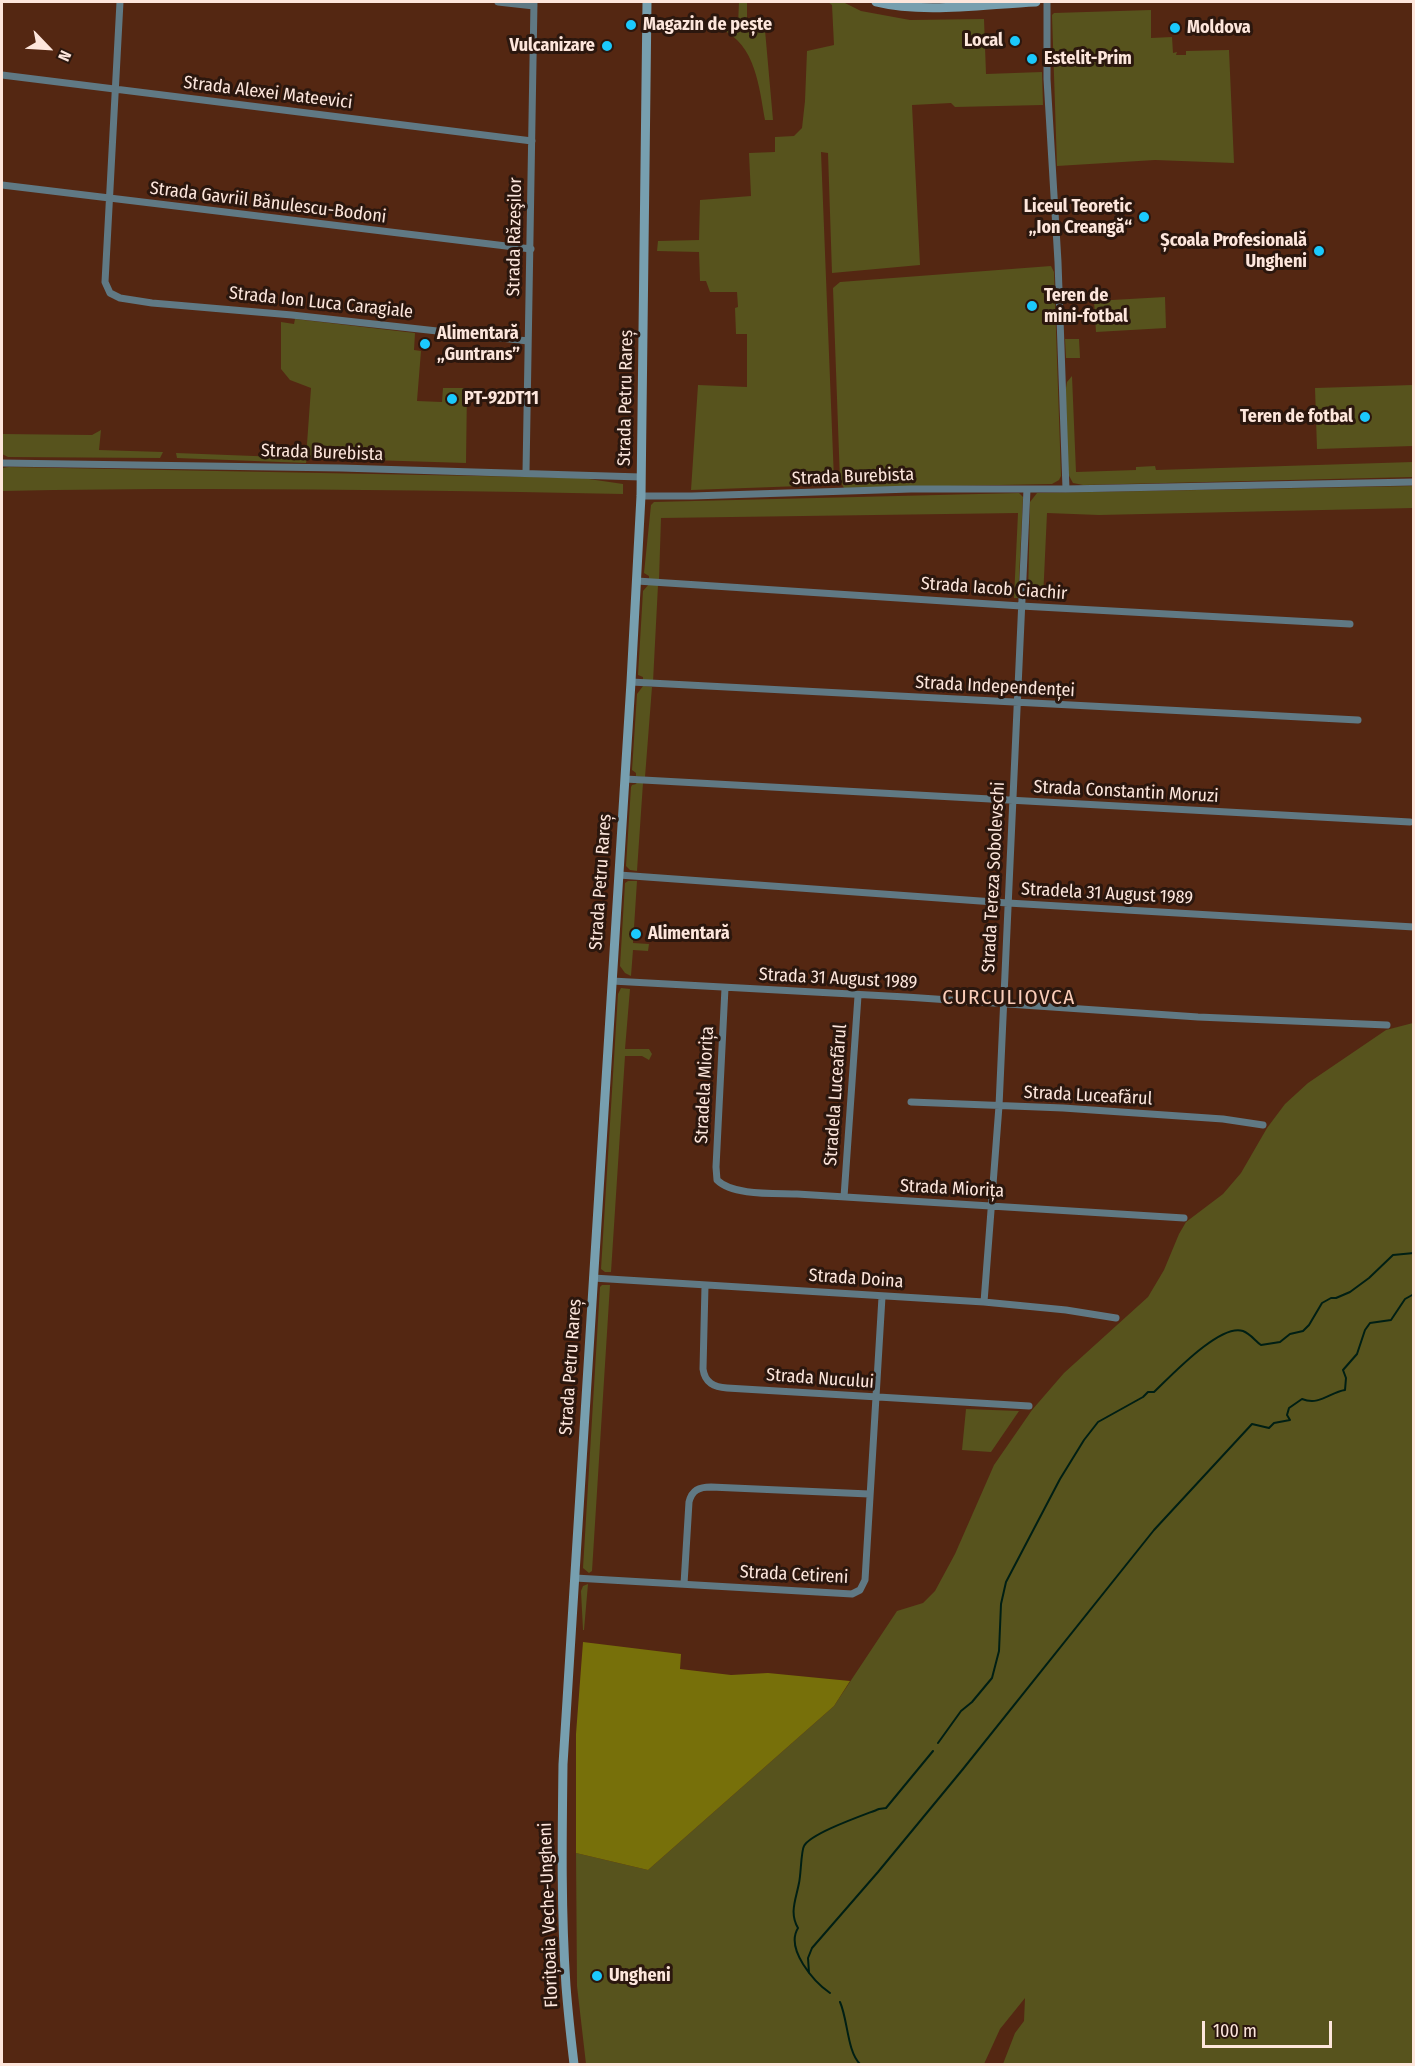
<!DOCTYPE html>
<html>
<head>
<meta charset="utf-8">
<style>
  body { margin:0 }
  #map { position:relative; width:1415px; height:2066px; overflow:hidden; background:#542712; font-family:"Fira Sans Condensed",sans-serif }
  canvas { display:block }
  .frame { position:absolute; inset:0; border:3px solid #fde6dc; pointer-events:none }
  .north { position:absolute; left:18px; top:18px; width:60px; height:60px; -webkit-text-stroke:4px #2b170e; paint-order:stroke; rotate:115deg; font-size:16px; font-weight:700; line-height:24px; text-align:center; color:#fde6dc }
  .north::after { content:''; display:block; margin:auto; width:21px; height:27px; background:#fde6dc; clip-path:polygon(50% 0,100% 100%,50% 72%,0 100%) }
  .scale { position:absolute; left:1202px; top:2021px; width:130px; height:27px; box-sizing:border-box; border:3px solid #fde6dc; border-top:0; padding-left:8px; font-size:18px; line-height:21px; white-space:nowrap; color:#fde6dc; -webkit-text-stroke:4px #2b170e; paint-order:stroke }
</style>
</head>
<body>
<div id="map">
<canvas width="1415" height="2066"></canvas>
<div class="frame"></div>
<div class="north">N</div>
<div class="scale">100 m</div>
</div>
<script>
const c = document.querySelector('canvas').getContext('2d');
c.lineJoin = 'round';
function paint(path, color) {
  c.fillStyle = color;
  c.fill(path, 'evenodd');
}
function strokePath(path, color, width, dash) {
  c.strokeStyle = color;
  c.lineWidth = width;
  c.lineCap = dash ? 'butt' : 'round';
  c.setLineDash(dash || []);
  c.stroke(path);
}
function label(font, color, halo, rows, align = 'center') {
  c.font = font + ' "Fira Sans Condensed",sans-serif';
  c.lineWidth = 6;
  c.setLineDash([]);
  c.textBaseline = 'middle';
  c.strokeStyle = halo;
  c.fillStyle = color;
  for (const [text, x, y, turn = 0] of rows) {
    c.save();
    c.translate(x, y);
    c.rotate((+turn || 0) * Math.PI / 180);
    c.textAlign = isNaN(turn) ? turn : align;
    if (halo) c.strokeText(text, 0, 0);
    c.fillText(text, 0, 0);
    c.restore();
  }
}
const green = new Path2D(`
  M 739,2 L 747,2 L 747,26 L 750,29 L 765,30 L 773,120 L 765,120 C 759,87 756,45 721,29 C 713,25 702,25 693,23 L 738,25 Z
  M 828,2 L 843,2 L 861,11 L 910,20 L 984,19 L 986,74 L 1042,72 L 1043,105 L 955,107 L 951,103 L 912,105 L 920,265 L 832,273 L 828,153 L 821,152 L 834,480 L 829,485 L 691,490 L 698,385 L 747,387 L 747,334 L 736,334 L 735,308 L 738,307 L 737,292 L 710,292 L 706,281 L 700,281 L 699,252 L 657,251 L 658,241 L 699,240 L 700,200 L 751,196 L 749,153 L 775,152 L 775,137 L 794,136 L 802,128 L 805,101 L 807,51 L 834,45 L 832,5 Z
  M 1151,10 L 1151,38 L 1172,37 L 1173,53 L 1177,52 L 1176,55 L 1186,55 L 1186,51 L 1229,50 L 1234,163 L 1155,160 L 1057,166 L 1052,15 L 1054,13 Z
  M 1051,266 L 1054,272 L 1061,476 L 1059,480 L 1052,484 L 844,488 L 840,481 L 833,288 L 840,282 Z
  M 1165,297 L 1166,328 L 1096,332 L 1094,301 Z
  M 295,319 L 415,333 L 414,350 L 421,351 L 417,401 L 442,402 L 443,388 L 467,388 L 466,463 L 307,458 L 306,463 L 177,458 L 176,453 L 306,458 L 311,388 L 290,380 L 281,369 L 281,322 L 294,324 Z
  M 1065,339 L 1079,339 L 1080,358 L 1066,358 Z
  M 1072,376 L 1076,472 L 1136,470 L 1136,467 L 1155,466 L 1156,470 L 1413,462 L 1413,477 L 1083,485 L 1073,483 L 1068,474 L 1065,394 L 1067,382 Z
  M 1413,385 L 1413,446 L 1317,449 L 1315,388 Z
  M 101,430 L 99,450 L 163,452 L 160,458 L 8,457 L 2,454 L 2,434 L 92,435 Z
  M 9,467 L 582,478 L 623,484 L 623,494 C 416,490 209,487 2,491 L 2,468 Z
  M 1413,486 L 1413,508 L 1099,515 L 1047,513 L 1043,599 L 1028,598 L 1030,502 L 1037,493 Z
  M 1019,493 L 1023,497 L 1018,598 L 1014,598 L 1018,513 L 661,518 L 659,580 L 649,579 L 649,576 L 644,573 L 651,505 L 654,502 Z
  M 649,584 L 658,585 L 653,682 L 643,681 L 643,677 L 638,675 L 643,591 Z
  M 643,686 L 652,687 L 645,777 L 636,776 L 636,773 L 632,770 L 637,694 Z
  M 637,782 L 643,783 L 637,871 L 630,870 L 626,866 L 631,787 L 632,785 L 636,784 Z
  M 628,881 L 637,881 L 633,943 L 649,944 L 648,951 L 633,950 L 631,976 L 625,973 L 620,966 L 625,883 Z
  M 621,988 L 630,989 L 625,1049 L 649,1049 L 652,1054 L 649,1060 L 642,1056 L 625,1056 L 611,1272 L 605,1272 L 601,1269 L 618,994 Z
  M 1413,1023 L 1413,2064 L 1003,2064 L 1015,2033 L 1024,2021 L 1025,1998 L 1000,2029 L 984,2064 L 586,2064 L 577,1986 L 576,1853 L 648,1870 L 834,1706 L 897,1611 L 923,1603 L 935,1591 L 955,1554 L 994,1465 L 1032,1410 L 1064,1373 L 1148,1297 L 1164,1270 L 1179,1234 L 1186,1222 L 1223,1194 L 1241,1173 L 1267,1128 L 1285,1104 L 1308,1083 L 1386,1030 Z
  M 602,1285 L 610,1285 L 592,1571 L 589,1573 L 583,1568 L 600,1287 Z
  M 966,1409 L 1019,1411 L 991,1452 L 962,1450 Z
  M 588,1584 L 584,1630 L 583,1630 L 581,1591 L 583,1586 Z`);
const forest = new Path2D(`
  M 583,1642 L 681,1654 L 680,1669 L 731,1675 L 768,1673 L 850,1681 L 834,1706 L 648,1870 L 576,1853 L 576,1734 Z`);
const stream = new Path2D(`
  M 938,1743 L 961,1711 L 972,1702 L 992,1678 L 999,1651 L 1001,1604 L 1006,1582 L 1060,1479 L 1084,1440 L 1098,1422 L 1143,1397 L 1148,1392 L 1154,1392 C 1170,1377 1220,1323 1243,1331 C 1251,1334 1255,1341 1261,1345 L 1280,1342 L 1290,1334 L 1303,1331 L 1309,1325 L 1322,1303 L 1331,1298 L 1336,1298 L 1350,1292 L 1369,1278 L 1393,1255 L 1414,1253
  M 809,1973 L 808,1958 L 812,1948 L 878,1872 L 963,1769 L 1154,1530 L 1252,1424 L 1269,1428 L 1274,1423 L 1290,1420 L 1287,1415 L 1289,1408 L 1302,1399 C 1320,1406 1330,1392 1345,1390 L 1346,1378 L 1343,1370 L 1357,1354 L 1365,1330 L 1370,1323 L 1391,1320 L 1405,1299 L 1414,1294
  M 830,1993 C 814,1982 785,1949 798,1928 C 789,1913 796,1899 799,1883 C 801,1875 801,1851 804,1846 C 811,1833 864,1815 879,1809 L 886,1808 L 933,1751
  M 840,2002 C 848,2020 847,2051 860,2064`);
const minor = new Path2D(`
  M 120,2 L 105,282 L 110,293 L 120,298 L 152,303 L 292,315 L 528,341
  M 498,2 L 534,6
  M 1047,2 L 1047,79 L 1058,262 L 1066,489
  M 2,75 L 532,141
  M 2,185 L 531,249
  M 2,463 L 341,468 L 641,477
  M 526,472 L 534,2
  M 641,496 L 692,496 L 911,489 L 1066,489 L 1414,482
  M 637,581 L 1021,606 L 1350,624
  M 631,682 L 1358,720
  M 625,779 L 1410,822
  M 619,875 L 1008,903 L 1414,927
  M 612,981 L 906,997 L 1198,1017 L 1387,1025
  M 725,988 L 716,1167 L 717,1180 C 733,1196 776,1193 797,1194 L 1184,1218
  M 911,1102 L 1063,1108 L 1223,1119 L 1263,1125
  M 844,1197 L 858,996
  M 593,1278 L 984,1302 L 1066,1310 L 1116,1318
  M 705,1286 L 703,1369 C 705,1383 714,1387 727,1388 L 1029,1406
  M 984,1302 L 999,1106 L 1027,489
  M 575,1578 L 852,1594 L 860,1590 L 865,1580 L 882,1297
  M 684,1584 L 689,1502 C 692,1490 699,1487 711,1487 L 869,1494`);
const secondary = new Path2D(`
  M 876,2 C 924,14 986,4 1036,2
  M 574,2064 C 571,2039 568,2012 566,1986 C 561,1912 562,1838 563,1764 L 631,682 L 641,496 L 647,2`);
const markers = [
  [631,25,6,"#1bc9fc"],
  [1175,28,6,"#1bc9fc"],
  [1015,41,6,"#1bc9fc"],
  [607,46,6,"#1bc9fc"],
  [1032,59,6,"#1bc9fc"],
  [1144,217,6,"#1bc9fc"],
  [1319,251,6,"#1bc9fc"],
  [1032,306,6,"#1bc9fc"],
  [425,344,6,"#1bc9fc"],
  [452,399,6,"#1bc9fc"],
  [1365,417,6,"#1bc9fc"],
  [636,934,6,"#1bc9fc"],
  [597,1976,6,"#1bc9fc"]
];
const poiNames = [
  ["Magazin de pește",643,25],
  ["Moldova",1187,28],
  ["Local",1003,41,"right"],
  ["Vulcanizare",595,46,"right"],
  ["Estelit-Prim",1044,59],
  ["Liceul Teoretic",1132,207,"right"],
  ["„Ion Creangă“",1132,228,"right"],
  ["Școala Profesională",1307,241,"right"],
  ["Ungheni",1307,262,"right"],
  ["Teren de",1044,296],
  ["mini-fotbal",1044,317],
  ["Alimentară",437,334],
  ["„Guntrans”",437,355],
  ["PT-92DT11",464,399],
  ["Teren de fotbal",1353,417,"right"],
  ["Alimentară",648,934],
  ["Ungheni",609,1976]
];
const streetNames = [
  ["Strada Alexei Mateevici",268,93,7],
  ["Strada Gavriil Bănulescu-Bodoni",268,203,7],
  ["Strada Răzeşilor",515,237,-89],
  ["Strada Ion Luca Caragiale",321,303,6],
  ["Strada Petru Rareș",626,398,-89],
  ["Strada Burebista",322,453,2],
  ["Strada Burebista",853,477,-2],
  ["Strada Iacob Ciachir",994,589,4],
  ["Strada Independenței",995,687,3],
  ["Strada Constantin Moruzi",1126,792,3],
  ["Strada Tereza Sobolevschi",994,877,-87],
  ["Strada Petru Rareș",601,882,-86],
  ["Stradela 31 August 1989",1107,894,3],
  ["Strada 31 August 1989",838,979,3],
  ["Stradela Miorița",705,1085,-87],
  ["Stradela Luceafărul",836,1095,-86],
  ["Strada Luceafărul",1088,1096,3],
  ["Strada Miorița",952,1189,3],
  ["Strada Doina",856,1279,4],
  ["Strada Petru Rareș",571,1367,-86],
  ["Strada Nucului",820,1379,4],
  ["Strada Cetireni",794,1575,3],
  ["Florițoaia Veche-Ungheni",549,1915,-92]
];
const quarterNames = [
  ["CURCULIOVCA",1009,998]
];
paint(green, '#57531d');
paint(forest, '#77700a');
strokePath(stream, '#001f14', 2);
strokePath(minor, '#607984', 7);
strokePath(secondary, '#779faf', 9);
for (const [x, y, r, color] of markers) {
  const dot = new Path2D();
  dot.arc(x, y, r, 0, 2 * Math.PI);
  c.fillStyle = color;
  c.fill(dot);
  strokePath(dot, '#2b170e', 2);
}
label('bold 18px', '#fde6dc', '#2b170e', poiNames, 'left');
label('18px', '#fde6dc', '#2b170e', streetNames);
c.letterSpacing = '1.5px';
label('21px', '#fbcdb9', '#2b170e', quarterNames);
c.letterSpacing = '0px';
</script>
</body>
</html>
